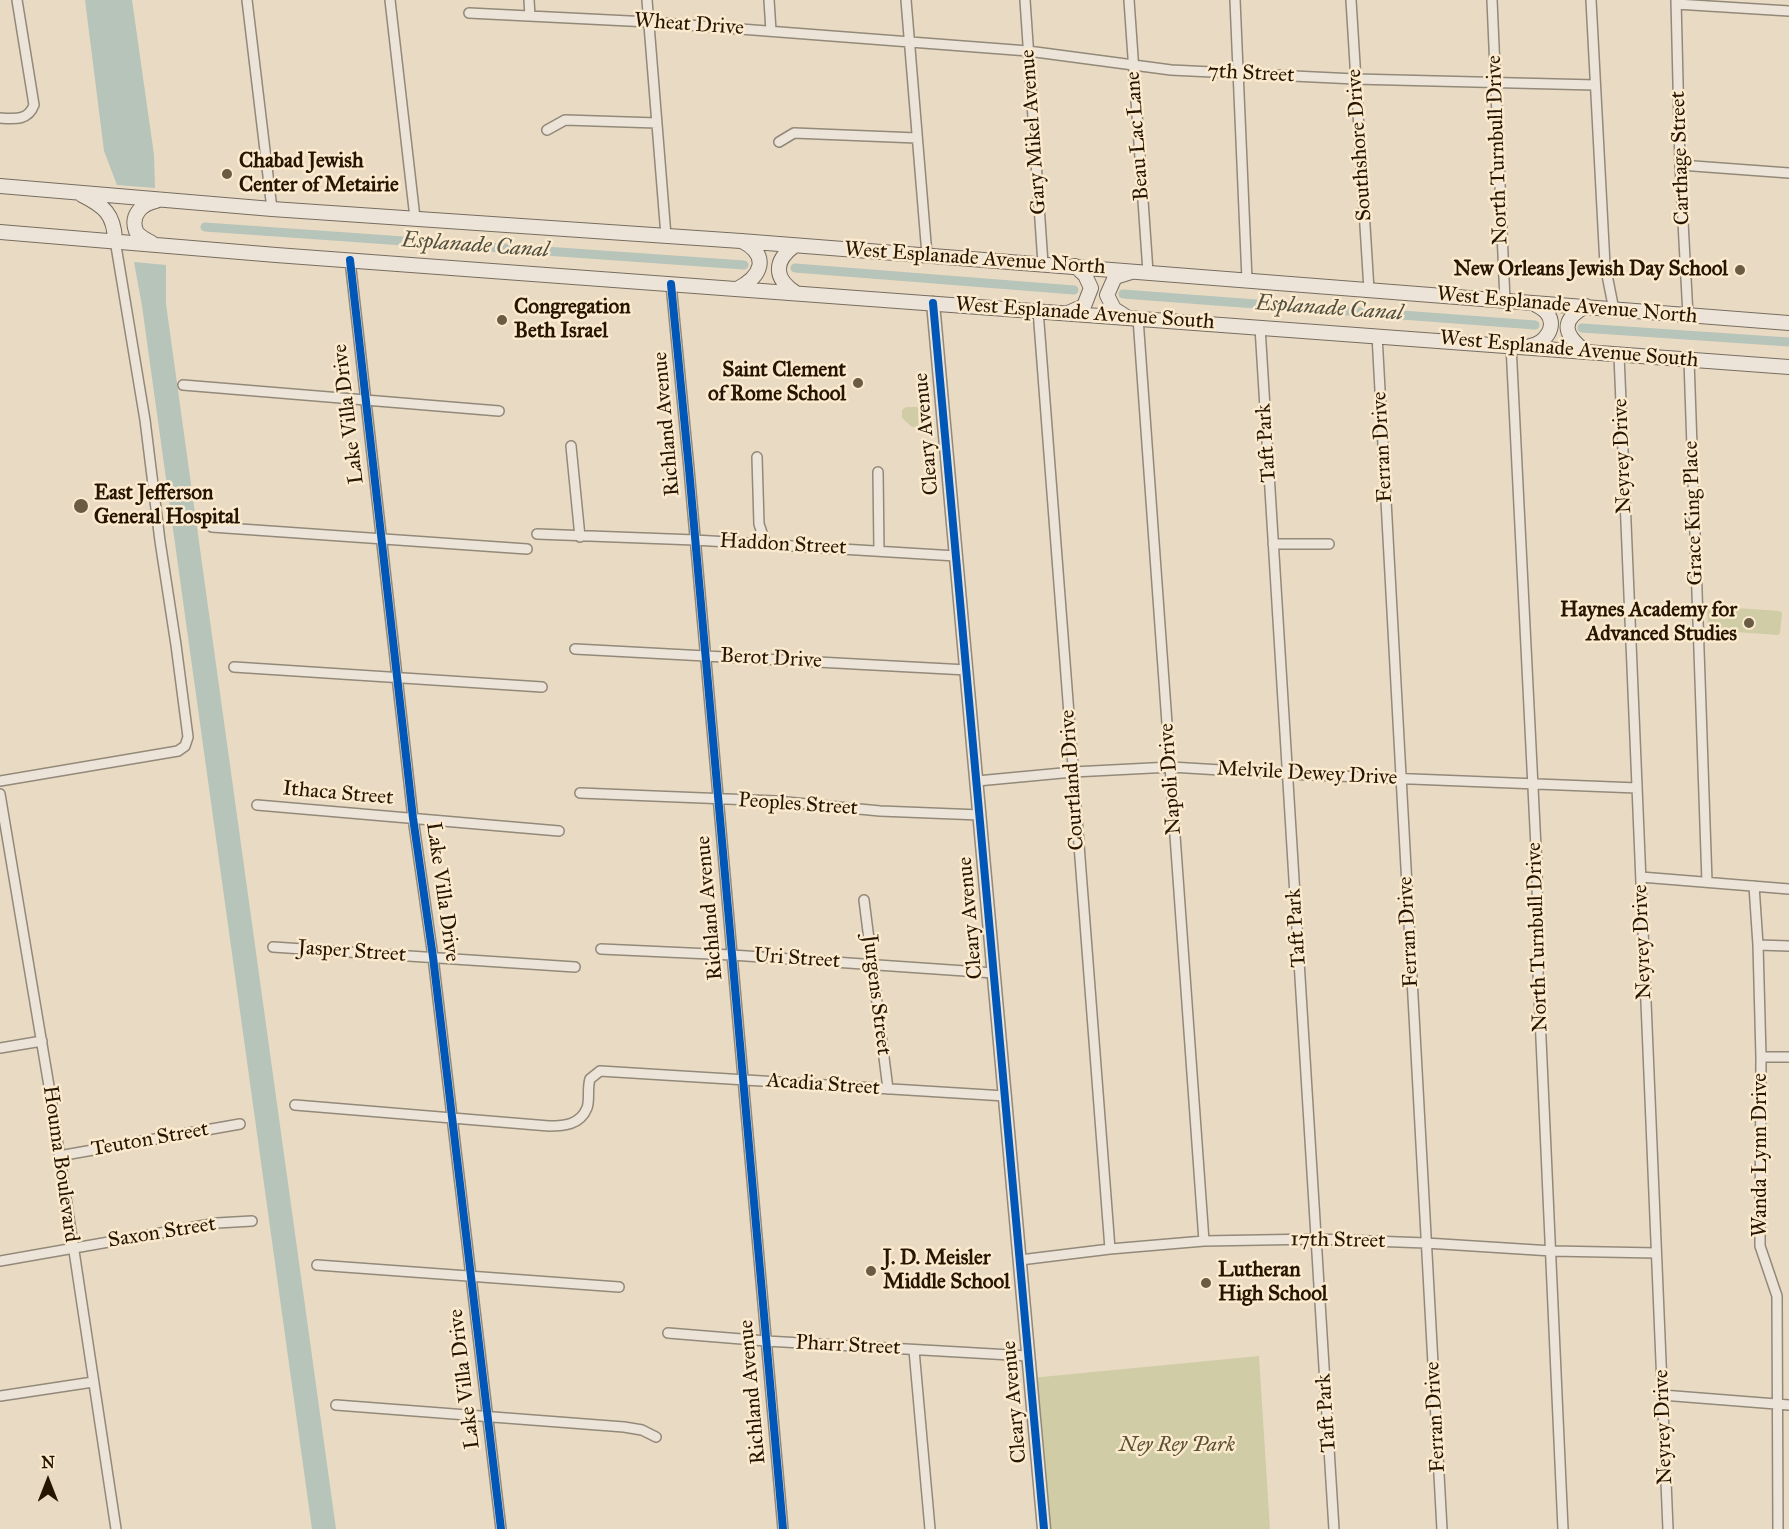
<!DOCTYPE html>
<html>
<head>
<meta charset="utf-8">
<style>
  body { margin:0 }
  #map { position:relative; width:1789px; height:1529px; overflow:hidden; background:#e9dac3; font-family:"IM FELL Great Primer",serif }
  canvas { display:block }
  .north { position:absolute; left:18px; top:1451px; width:60px; height:60px; -webkit-text-stroke:4px #fbeace; paint-order:stroke; rotate:0deg; font-size:16px; font-weight:700; line-height:24px; text-align:center; color:#261601 }
  .north::after { content:''; display:block; margin:auto; width:21px; height:27px; background:#261601; clip-path:polygon(50% 0,100% 100%,50% 72%,0 100%) }
</style>
</head>
<body>
<div id="map">
<canvas width="1789" height="1529"></canvas>
<div class="north">N</div>
</div>
<script>
const c = document.querySelector('canvas').getContext('2d');
c.lineJoin = 'round';
function paint(path, color) {
  c.fillStyle = color;
  c.fill(path, 'evenodd');
}
function strokePath(path, color, width, dash) {
  c.strokeStyle = color;
  c.lineWidth = width;
  c.lineCap = dash ? 'butt' : 'round';
  c.setLineDash(dash || []);
  c.stroke(path);
}
function label(font, color, halo, rows, align = 'center') {
  c.font = font + ' "IM FELL Great Primer",serif';
  c.lineWidth = 5;
  c.setLineDash([]);
  c.textBaseline = 'middle';
  c.strokeStyle = halo;
  c.fillStyle = color;
  for (const [text, x, y, turn = 0] of rows) {
    c.save();
    c.translate(x, y);
    c.rotate((+turn || 0) * Math.PI / 180);
    c.textAlign = isNaN(turn) ? turn : align;
    if (halo) c.strokeText(text, 0, 0);
    c.fillText(text, 0, 0);
    c.restore();
  }
}
const green = new Path2D(`
  M 906,407 L 919,407 L 918,427 L 912,427 L 902,418 L 902,410 Z
  M 1707,606 L 1780,611 L 1782,613 L 1780,633 L 1778,635 L 1708,630 Z
  M 1259,1356 L 1270,1529 L 1044,1529 L 1031,1378 Z`);
const water = new Path2D(`
  M 85,0 L 132,0 L 154,155 L 155,188 L 117,185 L 104,151 Z
  M 134,262 L 166,265 L 166,304 L 336,1529 L 312,1529 L 142,306 Z`);
const canal = new Path2D(`
  M 205,227 L 744,265
  M 795,268 L 1074,290
  M 1123,294 L 1535,325
  M 1582,328 L 1789,342`);
const minor = new Path2D(`
  M 247,0 L 272,209
  M 390,0 L 415,218
  M 529,0 L 530,16
  M 647,0 L 666,236
  M 769,0 L 771,31
  M 906,0 L 927,255
  M 1025,0 L 1043,264
  M 1129,0 L 1148,272
  M 1235,0 L 1247,280
  M 1351,0 L 1369,290
  M 1492,0 L 1505,301
  M 1591,0 L 1605,265 L 1614,310
  M 1676,0 L 1680,165 L 1688,316
  M 1676,4 L 1789,11
  M 469,13 L 649,22 L 1028,51 L 1171,70 L 1355,79 L 1595,85
  M 0,118 C 14,119 28,121 34,105 L 17,0
  M 547,130 L 565,120 L 657,123
  M 779,142 L 794,133 L 917,138
  M 1680,165 L 1789,173
  M 350,260 L 413,818 L 433,957 L 501,1529
  M 671,284 L 689,469 L 783,1529
  M 1038,310 L 1110,1249
  M 1138,318 L 1204,1241
  M 1260,327 L 1334,1529
  M 1377,335 L 1442,1529
  M 1511,345 L 1537,868 L 1538,972 L 1563,1529
  M 1619,355 L 1668,1529
  M 1689,360 L 1707,882
  M 183,385 L 499,411
  M 571,446 L 580,537
  M 757,457 L 759,524 L 766,545
  M 878,472 L 879,551
  M 212,527 L 527,549
  M 537,534 L 695,540 L 956,556
  M 1273,544 L 1329,544
  M 575,649 L 967,670
  M 234,667 L 542,687
  M 0,781 L 178,751 L 185,746 L 188,737 L 176,645 L 160,541 L 145,420 L 115,240
  M 977,781 L 1073,772 L 1171,767 L 1287,774 L 1637,788
  M 580,793 L 776,801 L 880,811 L 980,815
  M 0,794 L 50,1092 L 116,1529
  M 257,805 L 559,831
  M 1641,877 L 1789,889
  M 1754,886 L 1758,945 L 1761,1057 L 1760,1246 L 1777,1296 L 1778,1529
  M 864,900 L 888,1089
  M 1758,945 L 1789,946
  M 273,947 L 575,967
  M 601,949 L 732,955 L 994,973
  M 0,1048 L 42,1041
  M 1761,1057 L 1789,1057
  M 295,1105 L 549,1126 C 564,1126 580,1125 587,1108 C 590,1100 587,1088 590,1079 L 600,1071 L 1005,1096
  M 59,1156 L 240,1124
  M 1020,1260 L 1110,1249 L 1204,1241 L 1316,1239 L 1426,1243 L 1552,1251 L 1656,1253
  M 0,1261 L 217,1223 L 252,1221
  M 317,1265 L 619,1287
  M 668,1333 L 766,1341 L 1028,1356
  M 914,1350 L 930,1529
  M 1662,1395 L 1789,1405
  M 0,1396 L 93,1382
  M 336,1405 L 624,1427 L 642,1430 L 656,1437`);
const tertiary = new Path2D(`
  M 933,303 L 1044,1529`);
const secondary = new Path2D(`
  M 0,186 L 272,209 L 741,241 L 1789,323
  M 82,195 C 104,206 114,214 115,240
  M 0,232 L 276,255 L 1789,367
  M 152,243 C 147,240 139,237 136,231 C 130,215 142,204 156,201
  M 794,246 C 774,261 773,278 796,293
  M 737,289 C 762,276 770,256 742,241
  M 1070,312 L 1084,306 L 1091,288 L 1085,275 L 1075,266
  M 1125,316 L 1114,309 L 1107,295 L 1115,277 L 1131,272
  M 1530,346 C 1544,344 1558,327 1547,313 C 1544,309 1539,307 1535,304
  M 1586,352 C 1564,335 1559,321 1586,306`);
const cycleway = new Path2D(`
  M 350,260 L 413,818 L 433,957 L 501,1529
  M 671,284 L 689,469 L 783,1529
  M 933,303 L 1044,1529`);
const markers = [
  [227,174,6,"#6a5b45"],
  [1740,270,6,"#6a5b45"],
  [502,320,6,"#6a5b45"],
  [858,383,6,"#6a5b45"],
  [81,506,8,"#6a5b45"],
  [1749,623,6,"#6a5b45"],
  [871,1271,6,"#6a5b45"],
  [1206,1283,6,"#6a5b45"]
];
const streetNames = [
  ["Wheat Drive",689,25,4],
  ["7th Street",1251,74,3],
  ["Gary Mikel Avenue",1034,132,-94],
  ["Beau Lac Lane",1138,136,-94],
  ["Southshore Drive",1360,145,-94],
  ["North Turnbull Drive",1498,150,-92],
  ["Carthage Street",1681,158,-92],
  ["West Esplanade Avenue North",975,259,4],
  ["West Esplanade Avenue North",1567,306,5],
  ["West Esplanade Avenue South",1085,314,4],
  ["West Esplanade Avenue South",1569,350,5],
  ["Lake Villa Drive",349,414,-97],
  ["Richland Avenue",667,424,-95],
  ["Cleary Avenue",927,434,-95],
  ["Taft Park",1267,443,-94],
  ["Ferran Drive",1383,447,-93],
  ["Neyrey Drive",1623,456,-92],
  ["Grace King Place",1694,513,-92],
  ["Haddon Street",783,545,3],
  ["Berot Drive",771,659,3],
  ["Melvile Dewey Drive",1307,774,3],
  ["Napoli Drive",1171,779,-94],
  ["Courtland Drive",1073,780,-94],
  ["Ithaca Street",338,794,5],
  ["Peoples Street",798,805,4],
  ["Lake Villa Drive",442,892,82],
  ["Richland Avenue",710,908,-95],
  ["Cleary Avenue",971,918,-95],
  ["Taft Park",1297,928,-94],
  ["Ferran Drive",1409,932,-93],
  ["North Turnbull Drive",1538,937,-92],
  ["Neyrey Drive",1643,942,-92],
  ["Jasper Street",352,952,4],
  ["Uri Street",797,959,4],
  ["Jurgens Street",876,995,83],
  ["Acadia Street",823,1085,4],
  ["Teuton Street",150,1140,-10],
  ["Wanda Lynn Drive",1761,1155,-90],
  ["Houma Boulevard",60,1164,82],
  ["Saxon Street",162,1233,-9],
  ["17th Street",1338,1241,1],
  ["Pharr Street",848,1346,3],
  ["Lake Villa Drive",465,1379,-97],
  ["Richland Avenue",753,1392,-95],
  ["Cleary Avenue",1015,1402,-95],
  ["Taft Park",1327,1413,-94],
  ["Ferran Drive",1436,1417,-93],
  ["Neyrey Drive",1664,1427,-92]
];
const poiNames = [
  ["Chabad Jewish",239,162],
  ["Center of Metairie",239,186],
  ["New Orleans Jewish Day School",1728,270,"right"],
  ["Congregation",514,308],
  ["Beth Israel",514,332],
  ["Saint Clement",846,371,"right"],
  ["of Rome School",846,395,"right"],
  ["East Jefferson",94,494],
  ["General Hospital",94,518],
  ["Haynes Academy for",1737,611,"right"],
  ["Advanced Studies",1737,635,"right"],
  ["J. D. Meisler",883,1259],
  ["Middle School",883,1283],
  ["Lutheran",1218,1271],
  ["High School",1218,1295]
];
const parkNames = [
  ["Ney Rey Park",1177,1446]
];
const waterNames = [
  ["Esplanade Canal",475,246,4],
  ["Esplanade Canal",1329,309,4]
];
paint(green, '#d0cca6');
paint(water, '#b6c4b9');
strokePath(canal, '#b6c4b9', 9);
strokePath(minor, '#938979', 12);
strokePath(tertiary, '#938979', 15);
strokePath(secondary, '#776d5f', 16);
strokePath(minor, '#ece4d9', 9);
strokePath(tertiary, '#ece4d9', 12);
strokePath(secondary, '#ece4d9', 14);
strokePath(cycleway, '#0057b8', 8);
for (const [x, y, r, color] of markers) {
  const dot = new Path2D();
  dot.arc(x, y, r, 0, 2 * Math.PI);
  c.fillStyle = color;
  c.fill(dot);
  strokePath(dot, '#fbeace', 2);
}
label('21px', '#261601', '#fbeace', streetNames);
label('bold 21px', '#261601', '#fbeace', poiNames, 'left');
label('italic 21px', '#5a5232', '#fbeace', parkNames);
label('italic 22px', '#515040', '#fbeace', waterNames);
</script>
</body>
</html>
